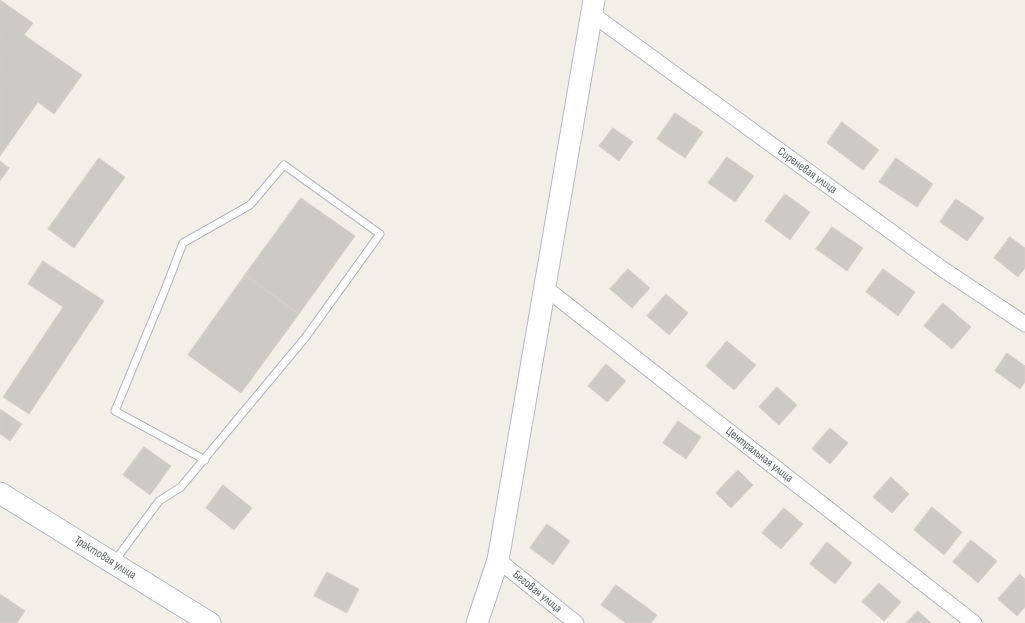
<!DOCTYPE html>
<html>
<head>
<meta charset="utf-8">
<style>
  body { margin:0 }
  canvas { display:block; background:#f1efe8 }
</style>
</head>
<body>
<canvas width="1025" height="623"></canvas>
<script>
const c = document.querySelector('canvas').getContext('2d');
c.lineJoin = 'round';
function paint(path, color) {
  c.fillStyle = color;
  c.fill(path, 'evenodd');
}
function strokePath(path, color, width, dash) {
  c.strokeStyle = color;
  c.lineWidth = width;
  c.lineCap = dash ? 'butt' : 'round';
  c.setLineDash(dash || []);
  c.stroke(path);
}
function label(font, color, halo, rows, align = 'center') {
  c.font = font + ' "Sofia Sans Condensed",sans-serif';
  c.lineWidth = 3.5;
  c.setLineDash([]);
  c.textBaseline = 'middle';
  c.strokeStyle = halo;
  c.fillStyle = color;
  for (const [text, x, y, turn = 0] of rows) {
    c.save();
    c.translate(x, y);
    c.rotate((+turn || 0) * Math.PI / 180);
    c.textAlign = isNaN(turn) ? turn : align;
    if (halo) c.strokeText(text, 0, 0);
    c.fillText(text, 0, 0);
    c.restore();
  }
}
const building = new Path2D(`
  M 0,0 L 33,23 L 24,35 L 82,75 L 54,114 L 38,102 L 0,156 Z
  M 675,113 L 703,132 L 685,158 L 657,139 Z
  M 842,122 L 879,150 L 863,170 L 827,143 Z
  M 613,128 L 633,142 L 619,161 L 599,146 Z
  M 727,157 L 754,176 L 735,202 L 708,183 Z
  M 99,158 L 125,177 L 74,248 L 48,229 Z
  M 896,158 L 933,184 L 917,207 L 879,182 Z
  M 0,161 L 9,168 L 0,181 Z
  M 785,194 L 810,212 L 790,240 L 765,221 Z
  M 301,198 L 355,236 L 299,314 L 245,275 Z
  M 956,199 L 984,218 L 967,241 L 940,222 Z
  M 832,227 L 863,248 L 847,271 L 816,249 Z
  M 1010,237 L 1025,248 L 1025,268 L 1018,277 L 994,258 Z
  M 43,261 L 104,301 L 29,414 L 3,397 L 63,307 L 28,284 Z
  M 628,269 L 650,288 L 632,308 L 610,289 Z
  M 883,269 L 915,292 L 898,316 L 866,292 Z
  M 245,275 L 299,314 L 241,393 L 188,355 Z
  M 666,294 L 688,313 L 669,335 L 647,316 Z
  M 943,303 L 971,327 L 952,349 L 924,326 Z
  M 727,341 L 756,365 L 734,390 L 706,366 Z
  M 1007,353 L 1025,366 L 1025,382 L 1020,389 L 995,371 Z
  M 606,364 L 626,381 L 607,402 L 588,386 Z
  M 777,387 L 797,405 L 779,425 L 759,407 Z
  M 0,409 L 22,424 L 10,441 L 0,434 Z
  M 678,421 L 701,437 L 686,459 L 663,443 Z
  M 830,428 L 848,443 L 830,464 L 812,449 Z
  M 144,447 L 171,466 L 150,495 L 123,475 Z
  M 738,470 L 753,485 L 731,508 L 716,493 Z
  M 891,477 L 909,494 L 892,513 L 873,497 Z
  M 223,485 L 252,508 L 234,530 L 206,508 Z
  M 932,507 L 962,532 L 944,555 L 914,530 Z
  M 784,508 L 803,524 L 781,549 L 762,533 Z
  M 547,524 L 570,541 L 553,565 L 530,548 Z
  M 971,540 L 997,561 L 978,583 L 953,562 Z
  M 827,542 L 852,563 L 835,584 L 810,564 Z
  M 327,572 L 359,589 L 347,613 L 314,596 Z
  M 1020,574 L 1025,579 L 1025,607 L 1017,616 L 998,599 Z
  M 879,583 L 901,602 L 884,621 L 862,602 Z
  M 616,585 L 657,615 L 651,623 L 626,623 L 601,605 Z
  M 0,594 L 25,611 L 17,623 L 0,623 Z
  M 918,611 L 931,623 L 906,623 Z`);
const lane = new Path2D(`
  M 114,562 L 159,501 L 181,487 L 305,338 L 380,234 L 284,165 L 250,205 L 183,243 L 164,292 L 115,411 L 205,460`);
const street = new Path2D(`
  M 592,14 L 941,268 L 1025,324
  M 544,287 L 974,623
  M 498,560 L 576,623`);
const secondary = new Path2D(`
  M 0,493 L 210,623
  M 477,623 L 498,560 L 594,0`);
const streetNames = [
  ["Сиреневая улица",807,171,36],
  ["Центральная улица",759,455,38],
  ["Трактовая улица",105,558,32],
  ["Беговая улица",537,592,39]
];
paint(building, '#cccac5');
strokePath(building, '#d6d1c6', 1);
strokePath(lane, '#b5b8bc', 9);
strokePath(street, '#b5b8bc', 17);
strokePath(secondary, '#b6babf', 23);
strokePath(lane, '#fff', 7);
strokePath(street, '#fff', 15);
strokePath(secondary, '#fff', 21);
label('12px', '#5f6368', '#fff', streetNames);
</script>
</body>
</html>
